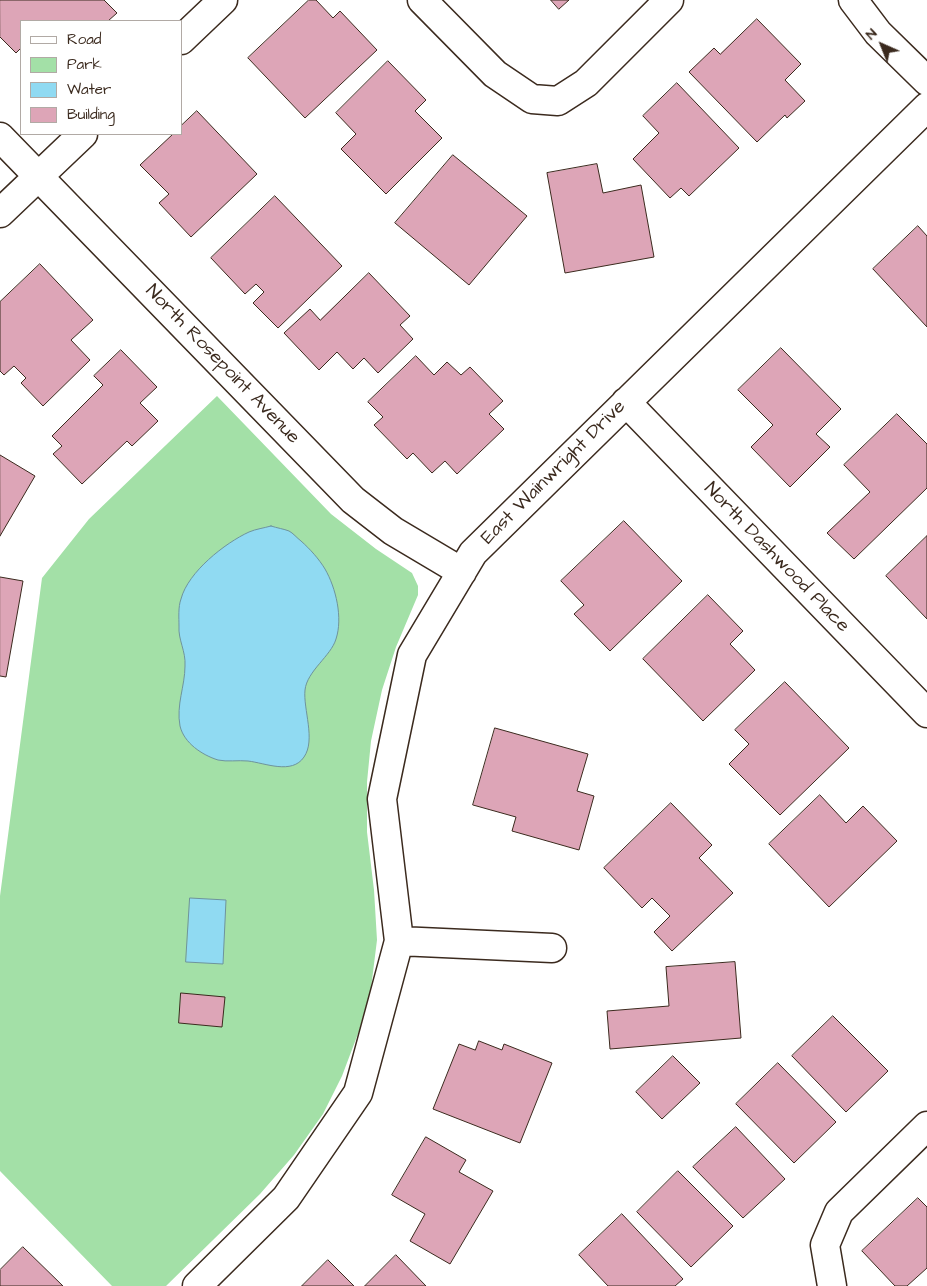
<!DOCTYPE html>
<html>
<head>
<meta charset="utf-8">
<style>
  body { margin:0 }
  #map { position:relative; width:927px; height:1286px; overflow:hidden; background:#fff; font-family:"Architects Daughter",sans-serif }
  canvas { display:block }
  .legend { position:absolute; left:20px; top:20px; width:162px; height:115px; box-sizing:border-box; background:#fff; border:1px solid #b1aaa5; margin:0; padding:6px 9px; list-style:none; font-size:15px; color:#3b2a1e }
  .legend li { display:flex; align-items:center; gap:10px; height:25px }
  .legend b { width:25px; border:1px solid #b1aaa5 }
  .north { position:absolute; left:857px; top:20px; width:50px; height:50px; -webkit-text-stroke:4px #fff; paint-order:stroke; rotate:316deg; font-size:14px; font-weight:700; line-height:20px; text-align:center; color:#3b2a1e }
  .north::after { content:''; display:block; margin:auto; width:18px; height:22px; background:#3b2a1e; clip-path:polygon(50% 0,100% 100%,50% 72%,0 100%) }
</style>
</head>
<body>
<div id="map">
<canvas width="927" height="1286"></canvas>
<ul class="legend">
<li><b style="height:6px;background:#fff"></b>Road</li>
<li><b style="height:14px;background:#a3e0a7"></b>Park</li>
<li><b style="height:14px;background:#90daf2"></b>Water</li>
<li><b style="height:14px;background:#dda5b7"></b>Building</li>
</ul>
<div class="north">N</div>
</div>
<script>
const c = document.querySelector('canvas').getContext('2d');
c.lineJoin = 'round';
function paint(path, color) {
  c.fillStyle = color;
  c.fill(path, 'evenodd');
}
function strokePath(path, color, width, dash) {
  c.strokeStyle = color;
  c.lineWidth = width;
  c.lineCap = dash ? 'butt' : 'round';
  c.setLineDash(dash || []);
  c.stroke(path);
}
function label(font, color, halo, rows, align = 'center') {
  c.font = font + ' "Architects Daughter",sans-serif';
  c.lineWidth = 4.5;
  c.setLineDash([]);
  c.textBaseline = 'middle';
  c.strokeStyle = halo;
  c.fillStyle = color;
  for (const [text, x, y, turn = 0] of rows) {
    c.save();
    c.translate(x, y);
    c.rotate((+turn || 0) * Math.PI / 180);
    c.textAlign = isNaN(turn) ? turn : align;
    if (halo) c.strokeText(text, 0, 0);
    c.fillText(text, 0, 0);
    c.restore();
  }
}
const green = new Path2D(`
  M 217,396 L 331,514 L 376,549 L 412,573 L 418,586 L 418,595 L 396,647 L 382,690 L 371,741 L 367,782 L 367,832 L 374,890 L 377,940 L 371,988 L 359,1031 L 342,1076 L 323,1114 L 294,1155 L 260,1194 L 166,1286 L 112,1286 L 0,1171 L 0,896 L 42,578 L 89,519 Z`);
const water = new Path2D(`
  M 271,526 C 277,528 284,529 289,531 C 293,533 297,538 301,541 C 310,549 319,559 325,569 C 336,588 343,618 336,639 C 331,656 307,671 305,690 C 303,709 316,740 304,757 C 292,775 265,763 248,761 C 238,760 227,762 218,760 C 202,755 184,743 180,726 C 176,705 185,686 185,666 C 186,651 178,640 179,626 C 179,618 178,607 181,599 C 188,572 225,543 249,532 C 256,529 264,528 271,526 Z
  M 190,898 L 226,900 L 223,964 L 186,962 Z`);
const building = new Path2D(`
  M 0,0 L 104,0 L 117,13 L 108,21 L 21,21 L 21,48 L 16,53 L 0,37 Z
  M 309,0 L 316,0 L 333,18 L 340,11 L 377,50 L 305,118 L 248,58 Z
  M 551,0 L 569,0 L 559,9 Z
  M 757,19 L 801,64 L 785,80 L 805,101 L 787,118 L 785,115 L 757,142 L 689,72 L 714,48 L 720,54 Z
  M 388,61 L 426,100 L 415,111 L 442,138 L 386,194 L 341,149 L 356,134 L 336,113 Z
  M 677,83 L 739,148 L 689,196 L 681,188 L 670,198 L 633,159 L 659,133 L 643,116 Z
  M 197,111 L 257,174 L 191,237 L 159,203 L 169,194 L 140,165 L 173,134 L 181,134 L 181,126 Z
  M 453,155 L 527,216 L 469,285 L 395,223 Z
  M 597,164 L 603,193 L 641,185 L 654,257 L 565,273 L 547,173 Z
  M 275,196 L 342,266 L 278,328 L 253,303 L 264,292 L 256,284 L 245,294 L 211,258 Z
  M 918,226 L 927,236 L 927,327 L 873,269 Z
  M 40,264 L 93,320 L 71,340 L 90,360 L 43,406 L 21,383 L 26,378 L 14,366 L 4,375 L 0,371 L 0,302 Z
  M 369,273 L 410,316 L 400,325 L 413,339 L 378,373 L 364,358 L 353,369 L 337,352 L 319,370 L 284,333 L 310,309 L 320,320 Z
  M 781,348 L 841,409 L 816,434 L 830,447 L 790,487 L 751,447 L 773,425 L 738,390 Z
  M 121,350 L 157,387 L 140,403 L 158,421 L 132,446 L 127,441 L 82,484 L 53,454 L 62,446 L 52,436 L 103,385 L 94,376 Z
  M 416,356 L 434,375 L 447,362 L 461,375 L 470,367 L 503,401 L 489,414 L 504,429 L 457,474 L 445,461 L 432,473 L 413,453 L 407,459 L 374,425 L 383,417 L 368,402 Z
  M 897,414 L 927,444 L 927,488 L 854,559 L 827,533 L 870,492 L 844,465 Z
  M 0,455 L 35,476 L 0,536 Z
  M 624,521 L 682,581 L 610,651 L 574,614 L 584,605 L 561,581 Z
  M 927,536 L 927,619 L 886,576 Z
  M 0,577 L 23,581 L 6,677 L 0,676 Z
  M 708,595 L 743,631 L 730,644 L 755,670 L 703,721 L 643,659 Z
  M 785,682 L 849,748 L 780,815 L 729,764 L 749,744 L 735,730 Z
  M 495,728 L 588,754 L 577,791 L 594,796 L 579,850 L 512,831 L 516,817 L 473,805 Z
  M 820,795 L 846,823 L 863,806 L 897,841 L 829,907 L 769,844 Z
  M 671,803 L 712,845 L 699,858 L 733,893 L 672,951 L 654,932 L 670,916 L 652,898 L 642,908 L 604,868 Z
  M 735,962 L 741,1038 L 610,1049 L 607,1011 L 669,1006 L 666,967 Z
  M 181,993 L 225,997 L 222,1027 L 179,1023 Z
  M 833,1016 L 888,1071 L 846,1112 L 792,1056 Z
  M 479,1041 L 502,1050 L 504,1044 L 552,1063 L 520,1143 L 433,1109 L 459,1044 L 475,1050 Z
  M 673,1056 L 700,1083 L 662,1119 L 636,1092 Z
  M 778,1063 L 836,1122 L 794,1163 L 736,1104 Z
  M 736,1127 L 785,1179 L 743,1218 L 693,1167 Z
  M 426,1137 L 466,1160 L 459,1172 L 493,1191 L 450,1264 L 410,1241 L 425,1214 L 392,1195 Z
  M 678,1171 L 733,1226 L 691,1267 L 637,1212 Z
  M 918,1198 L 927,1207 L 927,1268 L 907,1286 L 895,1286 L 862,1251 Z
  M 622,1214 L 683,1279 L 675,1286 L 608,1286 L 579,1255 Z
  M 23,1247 L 63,1286 L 0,1286 L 0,1270 Z
  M 396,1255 L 426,1286 L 365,1286 Z
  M 328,1260 L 354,1286 L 302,1286 Z`);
const street = new Path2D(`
  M 422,0 L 495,74 L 532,99 L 558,101 L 586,83 L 669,0
  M 853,0 L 878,33 L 927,81
  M 181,40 L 223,0
  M 0,137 L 353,500 L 393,531 L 462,572
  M 0,213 L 83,134
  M 626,402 L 927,713
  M 399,941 L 552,948
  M 197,1286 L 286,1198 L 358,1093 L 399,941 L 382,799 L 412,655 L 473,553 L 927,107
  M 832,1286 L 825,1245 L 839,1212 L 927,1126`);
const streetNames = [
  ["North Rosepoint Avenue",222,365,46],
  ["East Wainwright Drive",554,473,-45],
  ["North Dashwood Place",776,558,46]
];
paint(green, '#a3e0a7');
paint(water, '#90daf2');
strokePath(water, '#6e949d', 1);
paint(building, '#dda5b7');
strokePath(building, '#3b2a1e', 1);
strokePath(street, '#3b2a1e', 31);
strokePath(street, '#fff', 28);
label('19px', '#3b2a1e', '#fff', streetNames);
</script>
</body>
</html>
